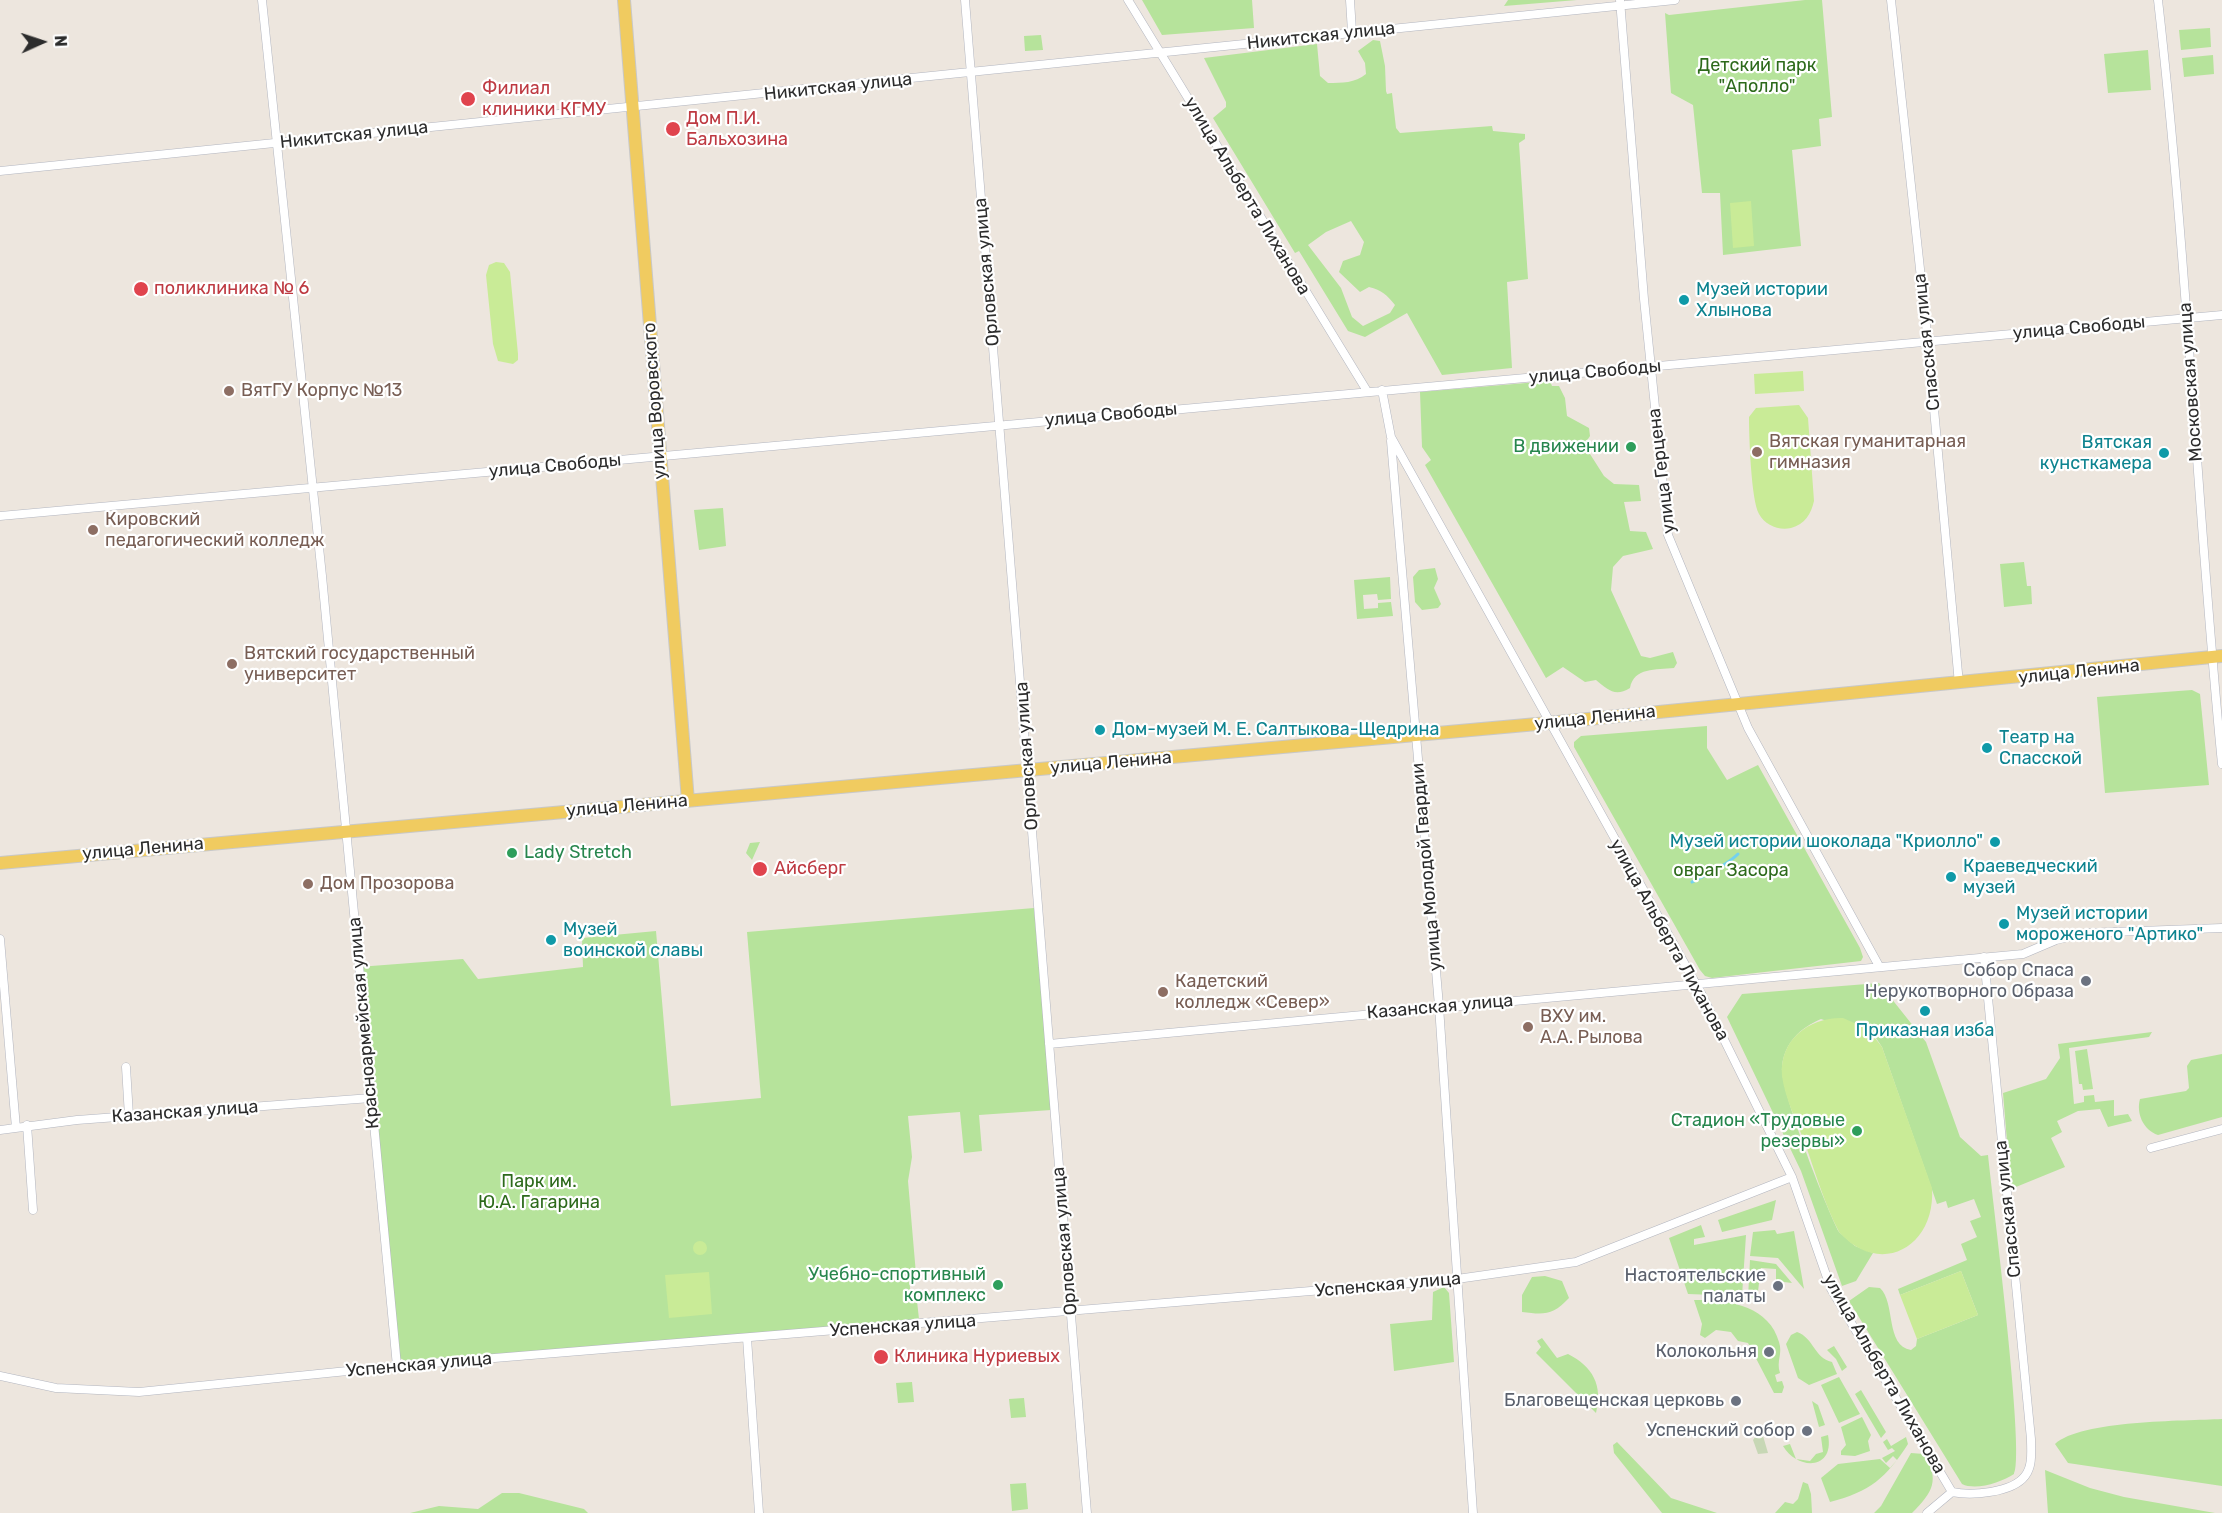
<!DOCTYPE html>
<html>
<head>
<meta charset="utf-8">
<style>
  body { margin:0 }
  #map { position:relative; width:2222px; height:1513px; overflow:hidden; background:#ede6de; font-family:Rubik,sans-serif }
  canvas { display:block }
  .north { position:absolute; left:12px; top:12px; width:60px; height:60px; -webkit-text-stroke:4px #fff; paint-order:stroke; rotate:87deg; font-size:16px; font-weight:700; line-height:24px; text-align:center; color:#2c2c2c }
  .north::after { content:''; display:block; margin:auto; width:21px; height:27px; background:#2c2c2c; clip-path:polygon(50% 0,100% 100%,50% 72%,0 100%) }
</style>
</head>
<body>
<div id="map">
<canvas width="2222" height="1513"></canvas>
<div class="north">N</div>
</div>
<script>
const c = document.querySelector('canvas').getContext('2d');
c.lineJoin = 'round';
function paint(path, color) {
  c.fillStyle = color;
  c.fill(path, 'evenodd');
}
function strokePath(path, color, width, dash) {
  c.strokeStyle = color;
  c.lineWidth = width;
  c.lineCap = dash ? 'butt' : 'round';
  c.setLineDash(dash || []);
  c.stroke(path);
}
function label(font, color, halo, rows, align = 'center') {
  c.font = font + ' Rubik,sans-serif';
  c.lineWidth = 4.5;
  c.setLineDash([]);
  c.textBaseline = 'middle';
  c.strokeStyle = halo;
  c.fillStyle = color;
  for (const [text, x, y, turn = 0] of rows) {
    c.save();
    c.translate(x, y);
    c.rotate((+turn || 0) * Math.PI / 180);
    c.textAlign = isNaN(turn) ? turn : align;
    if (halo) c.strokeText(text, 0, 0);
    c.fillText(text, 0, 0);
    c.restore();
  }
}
const green = new Path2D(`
  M 1142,0 L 1252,0 L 1254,28 L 1162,35 Z
  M 1508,0 L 1577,0 L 1504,6 Z
  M 1805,0 L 1822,0 L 1832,117 L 1819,119 L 1821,146 L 1792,150 L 1801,246 L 1723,255 L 1720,193 L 1702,193 L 1693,105 L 1671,93 L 1665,13 L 1669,15 Z
  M 2210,28 L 2211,47 L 2181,50 L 2179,30 Z
  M 1041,35 L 1043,50 L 1025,51 L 1024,36 Z
  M 1373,40 L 1380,41 L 1385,66 L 1386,91 L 1387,94 L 1392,93 L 1396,128 L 1400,133 L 1492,126 L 1493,131 L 1525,134 L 1525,139 L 1519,143 L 1528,279 L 1507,282 L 1512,368 L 1442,375 L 1407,313 L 1365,337 L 1348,331 L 1299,251 L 1295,253 L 1213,118 L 1226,107 L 1226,102 L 1204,58 L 1317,44 L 1320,76 L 1328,83 C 1342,83 1355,83 1366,74 L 1365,63 L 1358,51 ZM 1351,221 L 1364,242 L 1360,255 L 1343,261 L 1339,272 L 1360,292 L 1369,287 C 1382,290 1387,295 1395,305 L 1390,313 L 1363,326 L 1352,317 L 1341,288 L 1308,245 L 1326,232 Z
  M 2148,50 L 2151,90 L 2108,93 L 2104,54 Z
  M 2213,55 L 2214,74 L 2184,77 L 2182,58 Z
  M 1550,381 L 1552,386 L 1559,386 L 1565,398 L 1567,416 L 1589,428 L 1590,436 L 1586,442 L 1590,454 L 1604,476 L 1614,484 L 1639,485 L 1641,501 L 1624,502 L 1630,531 L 1646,532 L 1653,549 L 1623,556 L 1613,567 L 1611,590 L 1641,656 L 1650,658 L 1673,652 L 1677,663 L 1674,668 C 1656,670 1634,667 1630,688 C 1615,697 1608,690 1596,680 L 1585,682 L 1563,667 L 1546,678 L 1425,465 L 1431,460 L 1422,447 L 1420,392 Z
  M 723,508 L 726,546 L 699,550 L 694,510 Z
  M 2024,562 L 2027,586 L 2031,586 L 2032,604 L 2004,607 L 2000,564 Z
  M 1435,568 L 1438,579 L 1434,588 L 1441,604 L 1438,608 L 1422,610 L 1415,602 L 1413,577 L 1419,570 Z
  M 1390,577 L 1391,599 L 1378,600 L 1377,594 L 1363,595 L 1364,609 L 1378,608 L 1378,603 L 1391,602 L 1393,616 L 1357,619 L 1354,580 Z
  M 2192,690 L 2200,694 L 2209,785 L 2105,793 L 2097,697 Z
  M 1707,726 L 1707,748 L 1727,780 L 1758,765 L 1860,948 L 1863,957 L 1861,961 L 1712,978 L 1705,976 L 1700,970 L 1574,747 L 1574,742 L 1581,736 Z
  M 760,842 L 752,860 L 746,853 L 750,843 Z
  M 1034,908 L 1051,1110 L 979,1115 L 982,1151 L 964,1153 L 960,1112 L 908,1116 L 912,1157 L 908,1181 L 916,1274 L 909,1275 L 911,1301 L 917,1301 L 919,1319 L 409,1363 L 400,1358 L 397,1351 L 358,967 L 463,959 L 478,979 L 583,967 L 582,938 L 656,931 L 671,1106 L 761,1098 L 747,932 Z
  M 1879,983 L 1926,1042 L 1960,1137 L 1981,1156 L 1988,1155 C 1992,1195 2026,1458 2014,1474 C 2002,1482 1976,1491 1962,1484 L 1849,1301 L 1869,1287 L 1880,1288 C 1896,1303 1885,1346 1911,1350 L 1916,1346 L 1917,1339 L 1978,1315 L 1961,1271 L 1900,1295 L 1898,1289 L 1967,1260 L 1961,1244 L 1977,1237 L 1970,1221 L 1981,1217 L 1974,1199 L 1948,1208 L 1946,1201 L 1937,1204 L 1882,1047 L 1876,1038 L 1821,1019 C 1800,1028 1784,1043 1782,1067 C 1780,1090 1826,1207 1839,1232 L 1855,1246 L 1873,1253 L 1856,1281 L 1842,1286 L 1801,1171 L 1727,1017 L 1742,994 Z
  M 2152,1032 L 2149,1037 L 2069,1048 L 2074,1104 L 2084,1102 L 2084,1096 L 2094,1095 L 2095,1102 L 2114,1100 L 2114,1116 L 2128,1114 L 2132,1121 L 2108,1127 L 2100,1109 L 2078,1111 L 2057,1121 L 2062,1132 L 2051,1138 L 2065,1167 L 2011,1189 L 2003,1093 L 2046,1079 L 2060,1058 L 2058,1044 Z
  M 2087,1049 L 2093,1089 L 2083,1090 L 2082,1084 L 2079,1084 L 2075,1051 Z
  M 2222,1054 L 2222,1117 L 2158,1135 C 2143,1130 2136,1113 2140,1099 L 2186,1091 L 2189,1088 L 2187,1066 L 2191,1060 Z
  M 1776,1200 L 1772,1220 L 1722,1232 L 1718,1220 Z
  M 1701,1225 L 1705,1237 L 1694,1239 L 1694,1245 L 1746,1235 L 1742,1296 L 1688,1294 L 1669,1238 Z
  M 1775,1230 L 1777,1234 L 1794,1231 L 1804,1289 L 1778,1258 L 1750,1256 L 1753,1232 Z
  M 1750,1260 L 1776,1264 L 1792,1283 L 1776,1281 L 1776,1269 L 1761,1268 L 1757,1299 L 1748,1298 Z
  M 1545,1276 L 1562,1281 L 1569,1298 C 1553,1315 1545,1315 1522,1312 L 1522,1295 L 1532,1277 Z
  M 1444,1287 L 1449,1293 L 1454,1362 L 1394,1371 L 1390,1324 L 1432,1320 L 1433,1292 Z
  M 1694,1300 C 1726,1299 1769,1305 1779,1342 C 1783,1354 1776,1361 1780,1373 L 1775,1375 L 1777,1382 L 1782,1381 L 1784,1387 L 1782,1393 L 1774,1393 L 1748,1343 L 1738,1341 L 1731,1332 L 1716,1330 L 1705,1338 L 1700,1335 L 1702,1324 Z
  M 1797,1332 C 1814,1338 1814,1358 1832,1362 L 1837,1374 L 1809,1385 L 1798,1378 L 1786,1344 L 1791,1335 Z
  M 1542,1338 L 1557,1358 L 1568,1354 C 1593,1367 1603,1385 1596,1413 L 1536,1353 L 1541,1347 L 1537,1341 Z
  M 1834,1346 L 1847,1367 L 1842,1371 L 1836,1359 L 1827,1350 Z
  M 1839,1377 L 1860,1414 L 1839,1423 L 1821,1385 Z
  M 912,1382 L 914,1402 L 898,1403 L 896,1383 Z
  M 1861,1390 L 1886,1432 L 1881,1438 L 1855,1394 Z
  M 1024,1398 L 1026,1417 L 1011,1418 L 1009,1399 Z
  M 1812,1401 L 1818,1405 L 1825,1425 L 1819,1427 Z
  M 1862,1417 L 1871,1435 L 1868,1441 L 1870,1451 L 1855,1456 L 1841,1455 L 1841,1451 L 1846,1445 L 1841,1427 Z
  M 2222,1419 L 2222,1486 L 2068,1463 L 2055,1444 C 2081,1420 2184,1421 2222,1419 Z
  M 1828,1435 C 1835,1470 1798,1471 1783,1446 L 1790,1444 L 1796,1459 L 1810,1461 L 1816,1454 L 1823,1452 L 1821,1437 Z
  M 1906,1437 L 1908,1444 C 1887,1477 1870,1492 1830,1502 L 1821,1478 L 1838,1464 L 1880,1459 L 1890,1468 L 1897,1460 L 1893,1456 L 1886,1463 L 1882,1458 L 1895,1451 L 1892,1448 L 1888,1450 L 1883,1442 L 1887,1439 L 1891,1446 Z
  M 1617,1442 L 1671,1498 L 1717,1513 L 1662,1513 L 1614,1453 L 1613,1445 Z
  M 1911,1453 L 1924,1454 C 1940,1480 1933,1492 1912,1513 L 1874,1513 L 1881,1506 Z
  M 2045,1470 L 2090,1488 L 2124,1497 L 2215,1513 L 2048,1513 Z
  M 1803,1482 L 1808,1484 L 1811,1494 L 1812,1513 L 1775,1513 L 1785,1502 L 1793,1504 L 1798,1499 Z
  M 1026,1483 L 1028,1509 L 1012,1511 L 1010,1484 Z
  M 502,1493 L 519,1493 L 584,1509 L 588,1513 L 410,1513 L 439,1506 L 478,1509 Z`);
const cemetery = new Path2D(`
  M 1761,1429 L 1768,1453 L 1758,1454 L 1753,1440 Z`);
const pitch = new Path2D(`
  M 1751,201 L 1754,246 L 1733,248 L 1730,203 Z
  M 496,262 L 504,263 L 510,272 L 518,354 L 518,360 L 513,364 L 498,361 L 493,344 L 486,275 L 489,265 Z
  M 1803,371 L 1804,391 L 1755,394 L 1754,374 Z
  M 1799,405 L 1808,418 L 1814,501 C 1811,514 1805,524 1791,528 C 1779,531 1765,525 1759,514 C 1751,500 1749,435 1749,417 L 1756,408 Z
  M 1843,1018 L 1868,1029 L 1882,1047 L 1932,1188 C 1936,1247 1880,1278 1839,1232 C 1825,1205 1816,1175 1806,1146 C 1798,1124 1785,1099 1782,1076 C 1779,1039 1810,1017 1843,1018 Z
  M693 1248a7 7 0 1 1 14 0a7 7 0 1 1-14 0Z
  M 1961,1271 L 1978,1315 L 1917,1339 L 1900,1295 Z
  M 709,1272 L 712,1314 L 669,1318 L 665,1275 Z`);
const stream = new Path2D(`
  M 1692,882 C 1707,874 1726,866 1738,854`);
const minor = new Path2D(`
  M 262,0 L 322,576 L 397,1366
  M 965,0 L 1087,1513
  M 1128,0 L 1367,391
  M 1350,0 L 1352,32
  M 1620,0 L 1644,299 L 1668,535 L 1748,728 L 1879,966
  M 1891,0 L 1928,343 L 1959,684
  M 2158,0 C 2187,254 2197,510 2222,764
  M 0,171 L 1675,0
  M 1382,390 L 1391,437 L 1702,995 L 1792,1177 L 1831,1289 L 1952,1492
  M 1391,441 L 1439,1006 L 1473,1513
  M 0,516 L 2222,315
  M 0,939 L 16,1128
  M 1049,1044 L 2023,954 L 2056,940 L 2085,933 L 2222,928
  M 126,1067 L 129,1116
  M 27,1125 L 33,1210
  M 0,1130 L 77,1120 L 371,1098
  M 2151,1148 L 2222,1129
  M 747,1338 L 759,1513
  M 0,1376 L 56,1388 L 139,1392 L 397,1366 L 1457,1279 L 1576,1262 L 1792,1177
  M 1927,1513 L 1952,1492 C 1971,1496 2012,1493 2025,1476 C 2033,1466 2031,1451 2031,1439 L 1984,957`);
const primary = new Path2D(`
  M 624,0 L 688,801
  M 0,863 L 1548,723 L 2222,656`);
const markers = [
  [468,99,8,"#e0444e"],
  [673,129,8,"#e0444e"],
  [141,289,8,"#e0444e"],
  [1684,300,6,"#0f9aa8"],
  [229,391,6,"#8d6e63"],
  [1631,447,6,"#2e9e5b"],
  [1757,452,6,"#8d6e63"],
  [2164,453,6,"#0f9aa8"],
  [93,530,6,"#8d6e63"],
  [232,664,6,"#8d6e63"],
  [1100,730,6,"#0f9aa8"],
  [1987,748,6,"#0f9aa8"],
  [1995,842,6,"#0f9aa8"],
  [512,853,6,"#2e9e5b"],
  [760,869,8,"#e0444e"],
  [1951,877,6,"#0f9aa8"],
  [308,884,6,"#8d6e63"],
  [2004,924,6,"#0f9aa8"],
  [551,940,6,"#0f9aa8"],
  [2086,981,6,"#6b7280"],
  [1163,992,6,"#8d6e63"],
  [1925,1011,6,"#0f9aa8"],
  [1528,1027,6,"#8d6e63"],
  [1857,1131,6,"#2e9e5b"],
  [998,1285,6,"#2e9e5b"],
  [1778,1286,6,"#6b7280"],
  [1769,1352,6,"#6b7280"],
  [881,1357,8,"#e0444e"],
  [1736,1401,6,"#6b7280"],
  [1807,1431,6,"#6b7280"]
];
const streetNames = [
  ["Никитская улица",1321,36,-6],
  ["Никитская улица",838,87,-6],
  ["Никитская улица",354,135,-6],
  ["улица Альберта Лиханова",1247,196,59],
  ["Орловская улица",987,272,-95],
  ["улица Свободы",2079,328,-5],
  ["Спасская улица",1927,342,-96],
  ["улица Свободы",1595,372,-5],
  ["Московская улица",2191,382,-94],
  ["улица Воровского",655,401,-94],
  ["улица Свободы",1111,415,-5],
  ["улица Свободы",555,466,-5],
  ["улица Герцена",1662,471,-97],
  ["улица Ленина",2079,672,-6],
  ["улица Ленина",1595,718,-6],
  ["Орловская улица",1027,756,-94],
  ["улица Ленина",1111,763,-5],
  ["улица Ленина",627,806,-5],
  ["улица Ленина",143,849,-5],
  ["улица Молодой Гвардии",1427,867,-95],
  ["улица Альберта Лиханова",1669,940,61],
  ["Казанская улица",1440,1007,-5],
  ["Красноармейская улица",364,1023,-95],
  ["Казанская улица",185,1112,-4],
  ["Спасская улица",2008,1209,-96],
  ["Орловская улица",1065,1241,-95],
  ["Успенская улица",1388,1285,-5],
  ["Успенская улица",903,1326,-4],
  ["Успенская улица",419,1365,-5],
  ["улица Альберта Лиханова",1884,1374,60]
];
const parkNames = [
  ["Детский парк",1757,66],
  ["\"Аполло\"",1757,87],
  ["овраг Засора",1731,871],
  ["Парк им.",539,1182],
  ["Ю.А. Гагарина",539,1203]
];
const healthNames = [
  ["Филиал",482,89],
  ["клиники КГМУ",482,110],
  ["Дом П.И.",686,119],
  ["Бальхозина",686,140],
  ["поликлиника № 6",154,289],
  ["Айсберг",774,869],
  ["Клиника Нуриевых",894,1357]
];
const cultureNames = [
  ["Музей истории",1696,290],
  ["Хлынова",1696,311],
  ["Вятская",2152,443,"right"],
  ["кунсткамера",2152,464,"right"],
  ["Дом-музей М. Е. Салтыкова-Щедрина",1112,730],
  ["Театр на",1999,738],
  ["Спасской",1999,759],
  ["Музей истории шоколада \"Криолло\"",1983,842,"right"],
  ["Краеведческий",1963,867],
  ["музей",1963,888],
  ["Музей истории",2016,914],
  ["мороженого \"Артико\"",2016,935],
  ["Музей",563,930],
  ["воинской славы",563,951],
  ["Приказная изба",1925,1031,"center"]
];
const educationNames = [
  ["ВятГУ Корпус №13",241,391],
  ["Вятская гуманитарная",1769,442],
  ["гимназия",1769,463],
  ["Кировский",105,520],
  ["педагогический колледж",105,541],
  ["Вятский государственный",244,654],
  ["университет",244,675],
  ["Дом Прозорова",320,884],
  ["Кадетский",1175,982],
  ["колледж «Север»",1175,1003],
  ["ВХУ им.",1540,1017],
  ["А.А. Рылова",1540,1038]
];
const leisureNames = [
  ["В движении",1619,447],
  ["Lady Stretch",524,853,"left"],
  ["Стадион «Трудовые",1845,1121],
  ["резервы»",1845,1142],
  ["Учебно-спортивный",986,1275],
  ["комплекс",986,1296]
];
const worshipNames = [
  ["Собор Спаса",2074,971],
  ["Нерукотворного Образа",2074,992],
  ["Настоятельские",1766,1276],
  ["палаты",1766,1297],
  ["Колокольня",1757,1352],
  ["Благовещенская церковь",1724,1401],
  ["Успенский собор",1795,1431]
];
paint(green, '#b6e39b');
paint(cemetery, '#c7d7b5');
paint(pitch, '#c9eb97');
strokePath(stream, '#72d1ef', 3);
strokePath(minor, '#b2b5bf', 9);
strokePath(primary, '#c8c8c8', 14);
strokePath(minor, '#fff', 8);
strokePath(primary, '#f0cb60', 12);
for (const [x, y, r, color] of markers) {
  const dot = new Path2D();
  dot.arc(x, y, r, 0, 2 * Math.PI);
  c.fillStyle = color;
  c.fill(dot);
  strokePath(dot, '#fff', 2);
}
label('18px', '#2c2c2c', '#fff', streetNames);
label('18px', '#2d6a1b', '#fff', parkNames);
label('18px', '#be3a42', '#fff', healthNames, 'left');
label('18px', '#0d838f', '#fff', cultureNames, 'left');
label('18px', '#785e54', '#fff', educationNames, 'left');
label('18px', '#27864d', '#fff', leisureNames, 'right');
label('18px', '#5b616d', '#fff', worshipNames, 'right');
</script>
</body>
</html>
